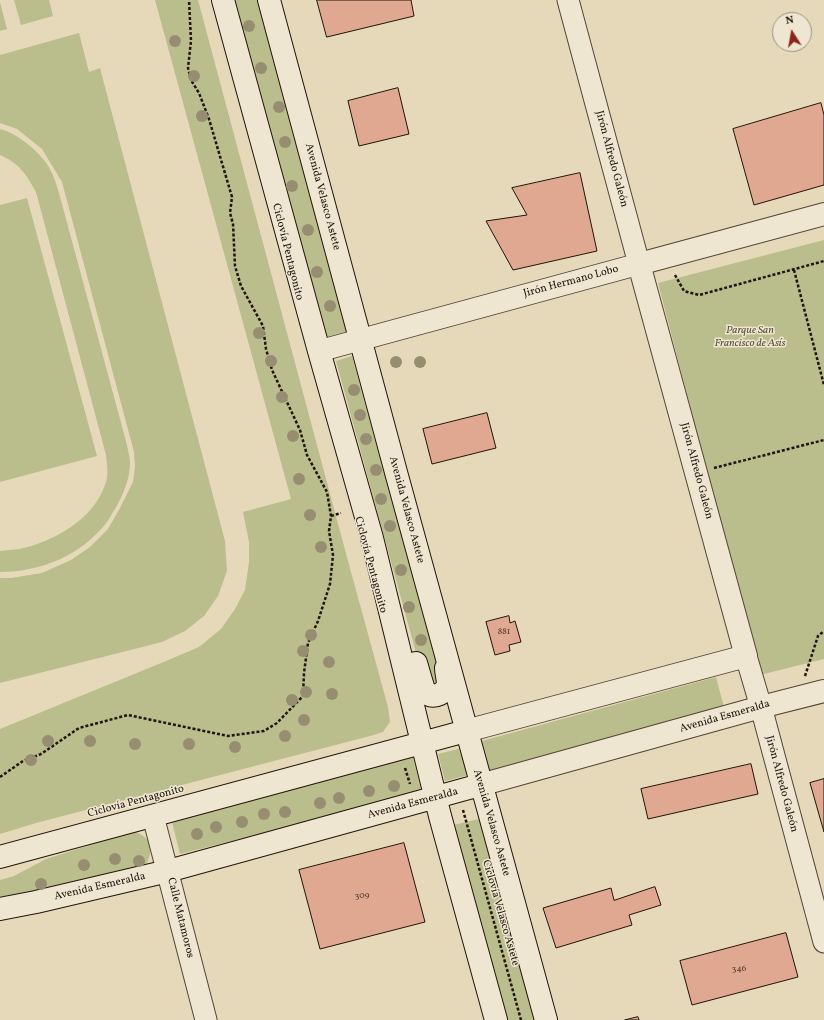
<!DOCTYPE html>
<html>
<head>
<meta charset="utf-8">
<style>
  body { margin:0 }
  #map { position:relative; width:824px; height:1020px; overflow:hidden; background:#e6d9ba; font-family:Vollkorn,serif }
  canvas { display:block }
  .north { position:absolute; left:772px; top:12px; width:40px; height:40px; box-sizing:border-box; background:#efe6d2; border:1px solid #9c9282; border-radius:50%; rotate:349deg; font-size:11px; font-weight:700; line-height:16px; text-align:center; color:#201409 }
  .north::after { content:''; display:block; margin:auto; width:14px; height:18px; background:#8f2418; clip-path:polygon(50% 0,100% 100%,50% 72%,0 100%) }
</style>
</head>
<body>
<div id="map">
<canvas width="824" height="1020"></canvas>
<div class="north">N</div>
</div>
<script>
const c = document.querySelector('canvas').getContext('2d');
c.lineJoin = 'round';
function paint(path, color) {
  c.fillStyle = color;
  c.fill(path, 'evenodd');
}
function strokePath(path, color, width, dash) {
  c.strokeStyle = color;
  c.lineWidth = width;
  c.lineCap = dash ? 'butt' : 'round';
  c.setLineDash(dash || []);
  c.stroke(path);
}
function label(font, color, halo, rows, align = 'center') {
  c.font = font + ' Vollkorn,serif';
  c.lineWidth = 3;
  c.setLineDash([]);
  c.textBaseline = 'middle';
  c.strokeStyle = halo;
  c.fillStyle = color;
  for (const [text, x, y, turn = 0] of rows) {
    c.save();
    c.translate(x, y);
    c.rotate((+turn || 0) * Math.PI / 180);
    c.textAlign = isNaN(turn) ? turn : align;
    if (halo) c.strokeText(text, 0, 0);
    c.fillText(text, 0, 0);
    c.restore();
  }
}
const green = new Path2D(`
  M 14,0 L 49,0 L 53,16 L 21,25 Z
  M 155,0 L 198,0 L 348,561 L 388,707 L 390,722 L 383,732 L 370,736 L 36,823 L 0,834 L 0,729 L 166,661 L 199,647 L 221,629 L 235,609 L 245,590 L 249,562 L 249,542 L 243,512 L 291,499 Z
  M 230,0 L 259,0 L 349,331 L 322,338 Z
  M 0,2 L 7,29 L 0,31 Z
  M 79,33 L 89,72 L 100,68 L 225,541 L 227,571 L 218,596 L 204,616 L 185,631 L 162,642 L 0,683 L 0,578 L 11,578 L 42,573 L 71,560 L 90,547 L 108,529 L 120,508 L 133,482 L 135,467 L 134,452 L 62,182 L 42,149 L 17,129 L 0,123 L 0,55 Z
  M 0,129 C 17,133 37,150 47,164 C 53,173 56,183 59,193 L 127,445 C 128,451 130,457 130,463 C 130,479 123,495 115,509 C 112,513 110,518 107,522 C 82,555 41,572 0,572 L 0,551 C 6,550 13,550 19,549 C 53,542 93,520 105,485 C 109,476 107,465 106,455 L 36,192 C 26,174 19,163 0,155 Z
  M 27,198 L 97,456 L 0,482 L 0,205 Z
  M 824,240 L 824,659 L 760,675 L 658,283 Z
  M 352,356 L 440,677 L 432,685 L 424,682 L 336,361 Z
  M 716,677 L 725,711 L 491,776 L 482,741 Z
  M 462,748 L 469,775 L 445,781 L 438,754 Z
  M 413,757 L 422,793 L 180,854 L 171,818 Z
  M 479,819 L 537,1020 L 505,1020 L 453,825 Z
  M 135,831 C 139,834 144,836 147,839 C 154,846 149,860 145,867 L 0,899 L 0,880 L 14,876 L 46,859 Z`);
const building = new Path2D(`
  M 317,0 L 411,0 L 414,16 L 327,37 Z
  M 398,88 L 409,134 L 359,146 L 348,101 Z
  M 821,103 L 824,115 L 824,185 L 754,205 L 733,129 Z
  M 580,173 L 597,251 L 513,270 L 486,221 L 527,215 L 512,188 Z
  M 487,413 L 496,448 L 432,464 L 423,429 Z
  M 509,616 L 510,623 L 515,621 L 521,642 L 509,645 L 510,651 L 495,655 L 486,622 Z
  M 751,764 L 758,794 L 648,819 L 641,789 Z
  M 824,779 L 824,832 L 810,783 Z
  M 404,843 L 425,922 L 320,949 L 299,870 Z
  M 655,887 L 661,905 L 629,915 L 632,925 L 556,948 L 543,908 L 611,888 L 614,900 Z
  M 786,933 L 798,977 L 692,1005 L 680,961 Z
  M 638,1017 L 639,1020 L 625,1020 Z`);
const path = new Path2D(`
  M 794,270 L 824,385
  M 675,275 L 684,291 L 699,295 L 824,261
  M 714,468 L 824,440
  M 331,516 L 341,513
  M 805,676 L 818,636 L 824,631
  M 405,768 L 410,784
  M 0,777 L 23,761 L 41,754 L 79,728 L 128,715 L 228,736 L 264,731 L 277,723 L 303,696 L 304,673 L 308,643 L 318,621 L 330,584 L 333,555 L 329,531 L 331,516 L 327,492 L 307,455 L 300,430 L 272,370 L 266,349 L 263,326 L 241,286 L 235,266 L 233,224 L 230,213 L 232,197 L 209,119 L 199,93 L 191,80 L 188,68 L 191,41 L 189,0
  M 463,810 L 521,1020`);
const minor = new Path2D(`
  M 319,351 L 639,264 L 568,0
  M 746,656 L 761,707 L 824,942
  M 153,816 L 206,1020`);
const tertiary = new Path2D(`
  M 466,731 L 746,656 L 639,264 L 824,214
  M 480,785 L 761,707 L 824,691`);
const secondary = new Path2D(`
  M 223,0 L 319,351 L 372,538 L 440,816 L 496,1020
  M 269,0 C 360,340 452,681 546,1020
  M 416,663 C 418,669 423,689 426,693 C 434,700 447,692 448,684 C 448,679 446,673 446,668
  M 0,857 L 466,731
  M 0,909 L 36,902 L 168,871 L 480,785`);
const trees = [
  [249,26],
  [175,41],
  [261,68],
  [194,76],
  [279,107],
  [202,116],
  [285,142],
  [292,186],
  [308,230],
  [317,272],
  [330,306],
  [259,333],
  [271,361],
  [396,362],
  [420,362],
  [354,390],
  [282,397],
  [360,415],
  [293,436],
  [366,439],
  [376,470],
  [299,479],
  [381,499],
  [310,515],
  [390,526],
  [321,547],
  [401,570],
  [409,607],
  [311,635],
  [421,640],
  [303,651],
  [329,662],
  [306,692],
  [332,694],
  [292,700],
  [304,720],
  [285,736],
  [48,741],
  [90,741],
  [135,744],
  [189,744],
  [235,747],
  [31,760],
  [394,786],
  [369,791],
  [339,798],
  [320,803],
  [285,812],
  [264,814],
  [242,822],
  [216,827],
  [197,834],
  [115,859],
  [139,861],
  [84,865],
  [41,884]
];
const numberNames = [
  ["881",504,632],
  ["309",362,896],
  ["346",739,969]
];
const streetNames = [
  ["Jirón Alfredo Galeón",611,159,75],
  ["Avenida Velasco Astete",322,197,75],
  ["Ciclovía Pentagonito",287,252,76],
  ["Jirón Hermano Lobo",571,282,-15],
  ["Jirón Alfredo Galeón",696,471,75],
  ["Avenida Velasco Astete",406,510,75],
  ["Ciclovía Pentagonito",370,565,75],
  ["Avenida Esmeralda",725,717,-16],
  ["Jirón Alfredo Galeón",781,784,75],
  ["Ciclovía Pentagonito",136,802,-15],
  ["Avenida Esmeralda",413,804,-15],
  ["Avenida Velasco Astete",491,823,74],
  ["Avenida Esmeralda",100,887,-13],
  ["Ciclovía Velasco Astete",500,913,74],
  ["Calle Matamoros",180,918,76]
];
const parkNames = [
  ["Parque San",750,331],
  ["Francisco de Asís",750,344]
];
paint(green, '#b9be8c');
paint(building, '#e0a891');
strokePath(building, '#201409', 1);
strokePath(minor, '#524535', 23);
strokePath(tertiary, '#524535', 24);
strokePath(secondary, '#201409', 24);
strokePath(path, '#201409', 2.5, [3, 2]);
strokePath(minor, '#efe6d2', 21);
strokePath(tertiary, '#efe6d2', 22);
strokePath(secondary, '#efe6d2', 22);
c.fillStyle = '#978e72';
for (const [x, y] of trees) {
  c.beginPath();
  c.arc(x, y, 6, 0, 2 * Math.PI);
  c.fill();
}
label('9px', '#50392b', null, numberNames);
label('11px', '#201409', '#efe6d2', streetNames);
label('italic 11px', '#565037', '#efe6d2', parkNames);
</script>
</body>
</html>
